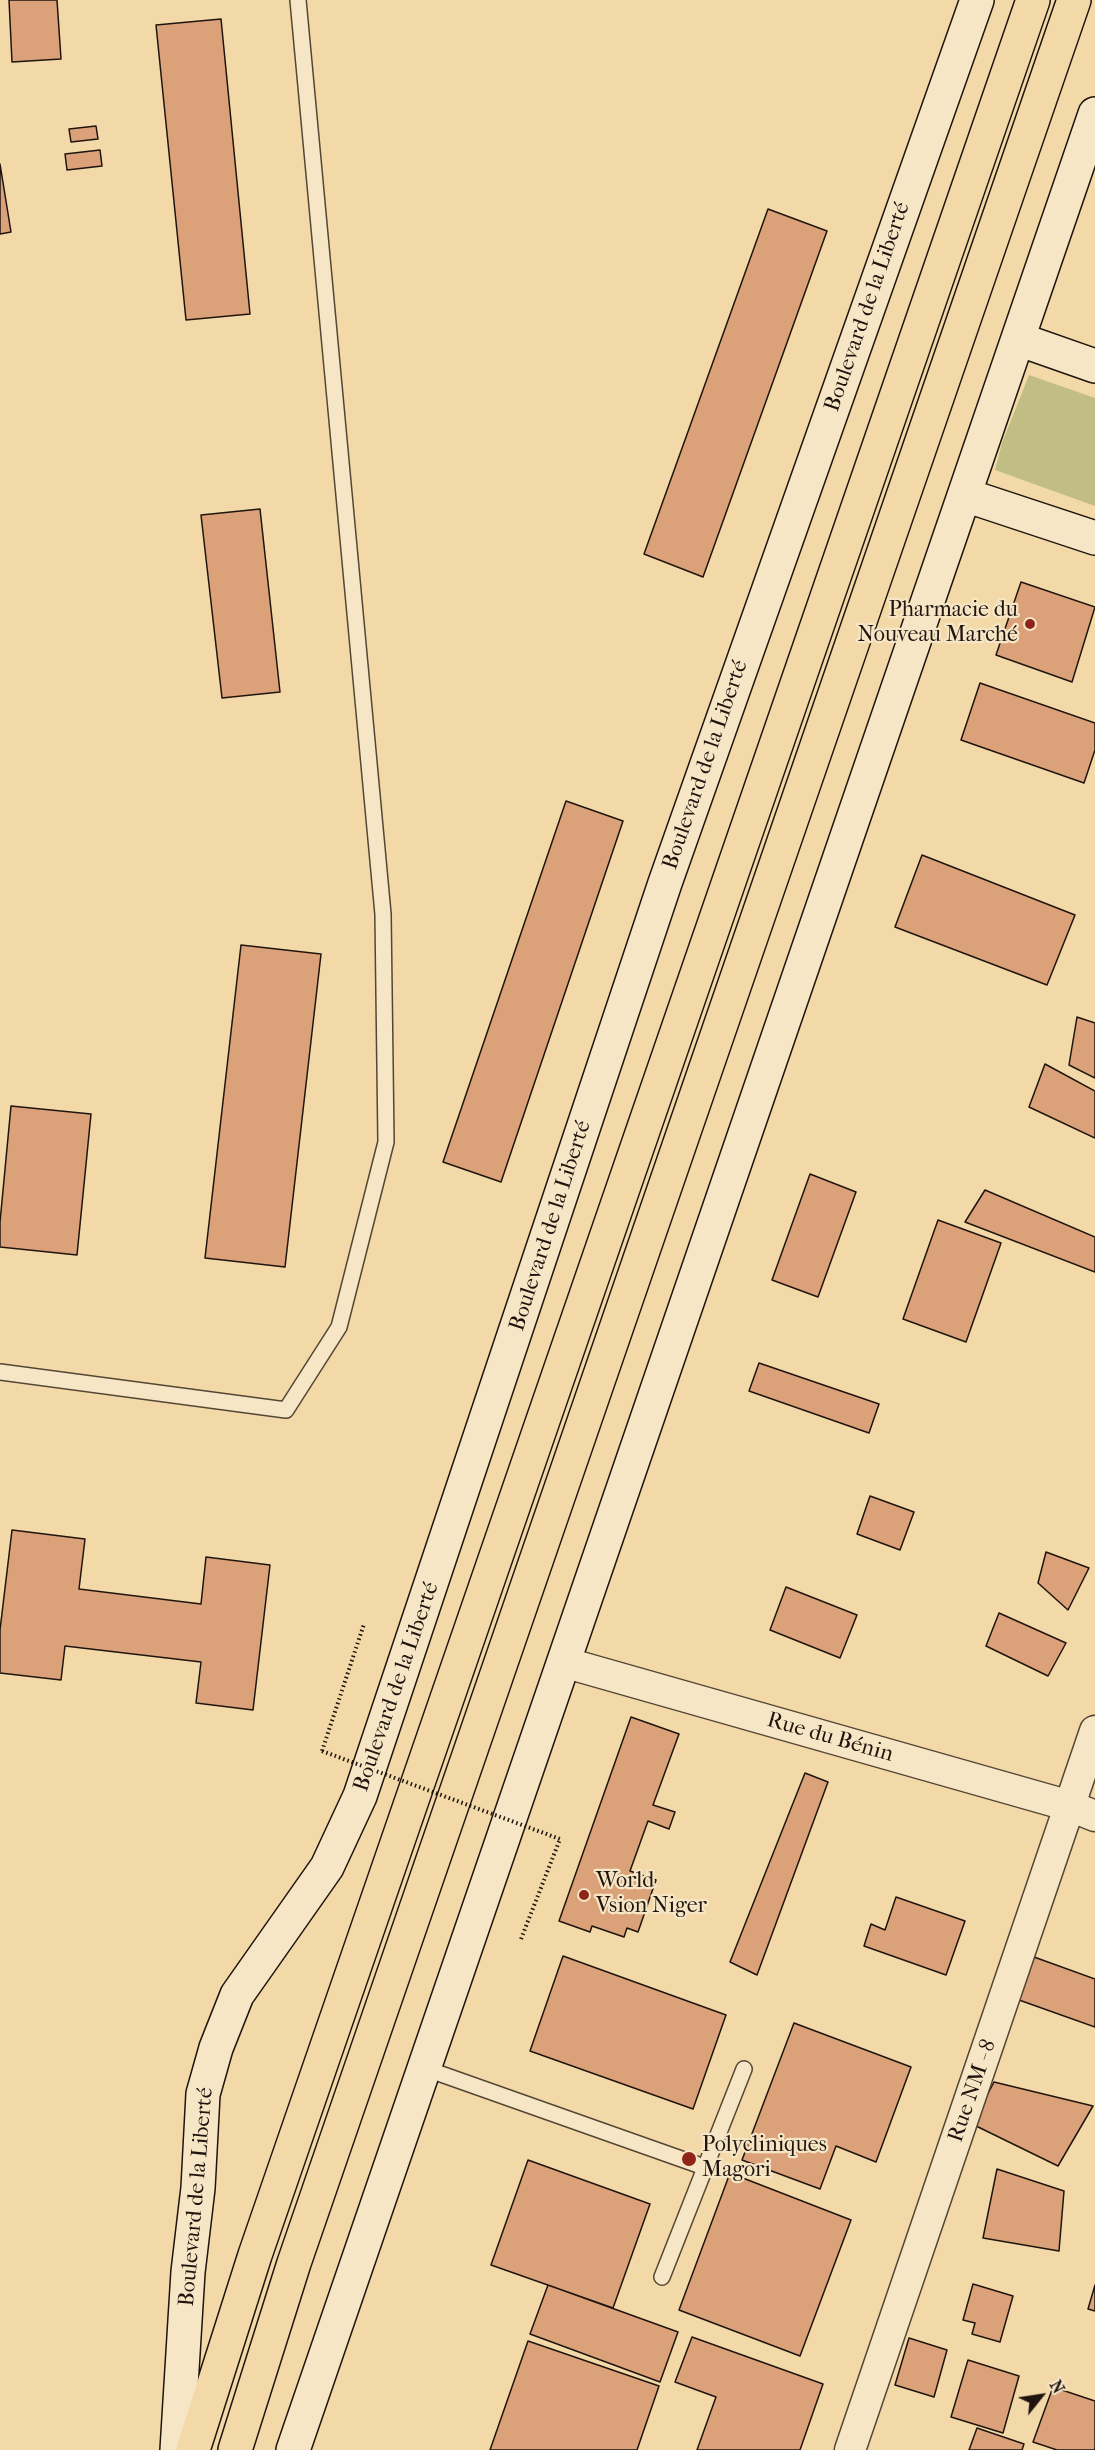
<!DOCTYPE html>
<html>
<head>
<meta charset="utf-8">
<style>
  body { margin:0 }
  #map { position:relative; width:1095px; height:2450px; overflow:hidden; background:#f3d9a8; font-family:"IM FELL French Canon",serif }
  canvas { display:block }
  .north { position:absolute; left:1011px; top:2366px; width:60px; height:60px; -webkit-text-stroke:4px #f7e6c6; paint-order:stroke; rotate:60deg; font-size:16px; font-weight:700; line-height:24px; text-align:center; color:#1f150e }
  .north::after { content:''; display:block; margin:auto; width:21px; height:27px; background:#1f150e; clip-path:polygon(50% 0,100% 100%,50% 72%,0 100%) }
</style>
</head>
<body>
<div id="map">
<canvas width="1095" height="2450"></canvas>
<div class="north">N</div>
</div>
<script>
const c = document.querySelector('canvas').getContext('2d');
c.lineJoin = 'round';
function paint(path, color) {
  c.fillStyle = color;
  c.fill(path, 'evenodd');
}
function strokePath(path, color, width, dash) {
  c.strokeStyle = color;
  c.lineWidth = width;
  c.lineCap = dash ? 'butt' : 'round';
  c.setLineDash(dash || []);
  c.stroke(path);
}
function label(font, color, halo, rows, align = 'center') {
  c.font = font + ' "IM FELL French Canon",serif';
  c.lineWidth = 4.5;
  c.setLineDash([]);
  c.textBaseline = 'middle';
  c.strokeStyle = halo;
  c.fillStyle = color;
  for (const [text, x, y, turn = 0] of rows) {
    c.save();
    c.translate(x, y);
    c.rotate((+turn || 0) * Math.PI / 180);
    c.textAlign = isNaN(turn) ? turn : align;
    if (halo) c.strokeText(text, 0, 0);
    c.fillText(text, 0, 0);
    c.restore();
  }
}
const green = new Path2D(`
  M 1029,375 L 1095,398 L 1095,506 L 995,470 L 1002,443 Z`);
const building = new Path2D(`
  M 9,0 L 57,0 L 61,59 L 12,62 Z
  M 221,19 L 250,314 L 186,320 L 156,25 Z
  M 96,126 L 98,139 L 71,142 L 69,129 Z
  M 100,150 L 102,166 L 67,170 L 65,154 Z
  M 0,164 L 11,232 L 0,234 Z
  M 768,209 L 827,231 L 703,577 L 644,554 Z
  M 260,509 L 280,692 L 222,698 L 201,515 Z
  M 1021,582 L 1095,607 L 1072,682 L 996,655 Z
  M 980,683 L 1095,723 L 1095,750 L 1084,783 L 961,740 Z
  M 566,801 L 623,821 L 501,1182 L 443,1162 Z
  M 922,855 L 1075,915 L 1047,985 L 895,927 Z
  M 241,945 L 321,954 L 285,1267 L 205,1258 Z
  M 1077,1017 L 1095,1023 L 1095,1078 L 1069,1065 Z
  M 1045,1064 L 1095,1091 L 1095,1138 L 1029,1107 Z
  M 11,1106 L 91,1114 L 77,1255 L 0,1247 L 0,1222 Z
  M 810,1174 L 856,1192 L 818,1297 L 772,1280 Z
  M 985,1190 L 1095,1237 L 1095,1272 L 965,1222 Z
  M 938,1220 L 1001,1243 L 966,1342 L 903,1319 Z
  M 759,1363 L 879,1404 L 869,1433 L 749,1391 Z
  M 870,1496 L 914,1512 L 900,1550 L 857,1534 Z
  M 12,1530 L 85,1539 L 79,1589 L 201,1604 L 206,1557 L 270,1565 L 253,1710 L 196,1703 L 201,1662 L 65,1646 L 61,1680 L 0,1673 L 0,1630 Z
  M 1046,1552 L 1089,1568 L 1068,1610 L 1038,1583 Z
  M 786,1587 L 857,1615 L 840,1658 L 770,1630 Z
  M 999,1613 L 1066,1643 L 1048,1676 L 986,1646 Z
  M 631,1717 L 679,1734 L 653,1805 L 675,1812 L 669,1829 L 648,1821 L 630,1871 L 656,1880 L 638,1932 L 627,1928 L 624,1937 L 592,1926 L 590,1932 L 559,1921 Z
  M 805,1773 L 828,1782 L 757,1975 L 730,1962 Z
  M 896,1897 L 965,1921 L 946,1975 L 864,1946 L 871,1924 L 885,1930 Z
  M 563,1956 L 726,2015 L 693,2109 L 530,2051 Z
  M 1034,1957 L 1095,1979 L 1095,2027 L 1019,2000 Z
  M 794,2023 L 911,2067 L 876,2162 L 836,2146 L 820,2189 L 742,2160 Z
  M 994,2082 L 1093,2106 L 1058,2166 L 972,2124 Z
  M 528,2160 L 650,2204 L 613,2308 L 491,2265 Z
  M 997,2169 L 1064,2191 L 1059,2251 L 983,2238 Z
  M 730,2173 L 851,2220 L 800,2356 L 679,2310 Z
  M 973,2284 L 1013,2296 L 1000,2342 L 972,2334 L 975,2323 L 963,2320 Z
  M 548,2285 L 678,2332 L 660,2382 L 530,2334 Z
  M 1095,2285 L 1095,2311 L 1088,2309 Z
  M 692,2337 L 823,2384 L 800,2450 L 697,2450 L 716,2397 L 675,2382 Z
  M 909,2338 L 947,2350 L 934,2397 L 895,2385 Z
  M 528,2341 L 659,2386 L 637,2450 L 490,2450 Z
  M 968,2360 L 1019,2376 L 1003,2433 L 951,2417 Z
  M 1053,2387 L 1095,2401 L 1095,2450 L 1057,2450 L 1033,2442 Z
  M 977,2428 L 1024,2444 L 1022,2450 L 969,2450 Z`);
const path = new Path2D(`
  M 322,1751 L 364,1624
  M 521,1939 L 560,1839`);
const lane = new Path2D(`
  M 0,1372 L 286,1410 L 339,1327 L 386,1142 L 383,914 L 298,0
  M 424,2068 L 704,2167
  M 662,2277 L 744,2069`);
const street = new Path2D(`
  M 563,1662 L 1070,1806 L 1095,1816
  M 850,2450 L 1095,1731`);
const secondary = new Path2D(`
  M 1018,339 L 1095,366
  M 965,495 L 1095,538
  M 177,2450 L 188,2272 L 198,2188 L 203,2094 L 216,2048 L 237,1995 L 327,1867 L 360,1796 L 665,883 L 977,0
  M 293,2450 L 1095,114`);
const highway = new Path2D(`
  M 193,2450 L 255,2255 L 1033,0
  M 235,2450 L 294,2263 L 1074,0`);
const pathBridge = new Path2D(`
  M 322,1751 L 560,1839`);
const markers = [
  [1030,624,6,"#8f2418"],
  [584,1895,6,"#8f2418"],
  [689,2159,8,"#8f2418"]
];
const streetNames = [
  ["Boulevard de la Liberté",868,307,-71],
  ["Boulevard de la Liberté",706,765,-71],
  ["Boulevard de la Liberté",551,1226,-72],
  ["Boulevard de la Liberté",397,1687,-71],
  ["Rue du Bénin",830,1738,16],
  ["Rue NM - 8",973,2091,-71],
  ["Boulevard de la Liberté",197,2197,-85]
];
const poiNames = [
  ["Pharmacie du",1018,611,"right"],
  ["Nouveau Marché",1018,636,"right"],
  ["World",596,1882],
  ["Vsion Niger",596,1907],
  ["Polycliniques",702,2146],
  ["Magori",702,2171]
];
paint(green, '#c1be83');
paint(building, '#dba179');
strokePath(building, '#1f150e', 1.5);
strokePath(lane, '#544634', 18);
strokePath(street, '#544634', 33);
strokePath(secondary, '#1f150e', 36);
strokePath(highway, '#1f150e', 36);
strokePath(path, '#1f150e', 4, [1.5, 3]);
strokePath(lane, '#f7e6c6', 15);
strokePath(street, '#f7e6c6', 30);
strokePath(secondary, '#f7e6c6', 33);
strokePath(highway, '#f3d9a8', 33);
strokePath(pathBridge, '#1f150e', 4, [1.5, 3]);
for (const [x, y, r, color] of markers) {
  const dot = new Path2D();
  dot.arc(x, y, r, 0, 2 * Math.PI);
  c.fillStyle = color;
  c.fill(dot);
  strokePath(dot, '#f7e6c6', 2);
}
label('22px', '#1f150e', '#f7e6c6', streetNames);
label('22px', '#1f150e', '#f7e6c6', poiNames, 'left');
</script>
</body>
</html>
